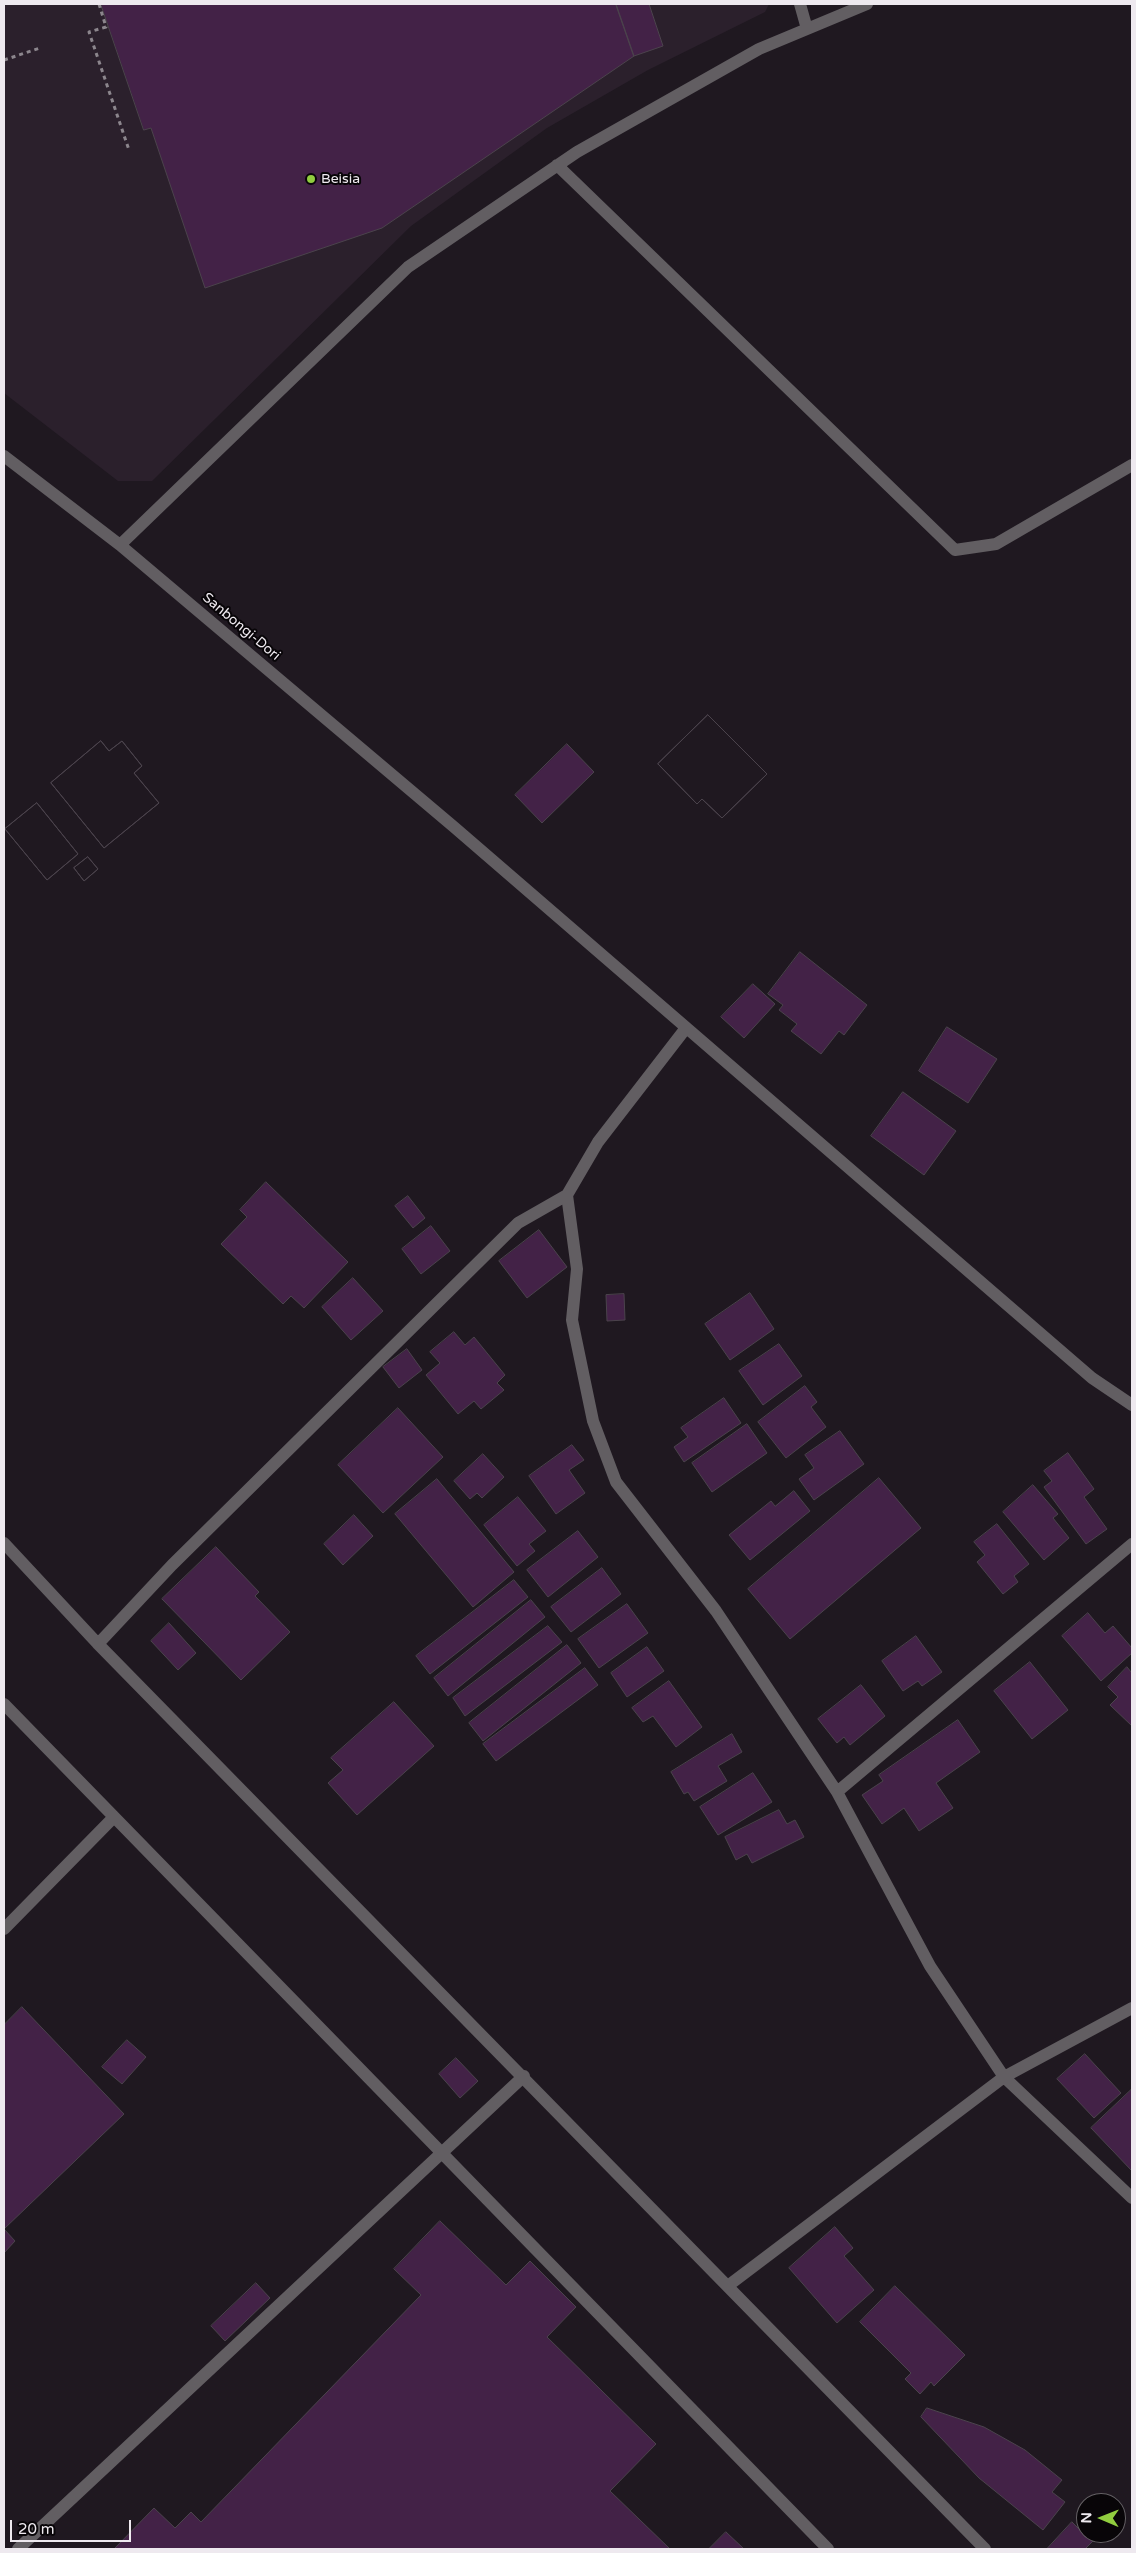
<!DOCTYPE html>
<html>
<head>
<meta charset="utf-8">
<style>
  body { margin:0 }
  #map { position:relative; width:1136px; height:2553px; overflow:hidden; background:#1f1820; font-family:"Varela Round",sans-serif }
  canvas { display:block }
  .frame { position:absolute; inset:0; border:5px solid #eee9ef; pointer-events:none }
  .north { position:absolute; left:1076px; top:2493px; width:50px; height:50px; box-sizing:border-box; background:#080508; border:1px solid #646064; border-radius:50%; rotate:271deg; font-size:14px; font-weight:700; line-height:20px; text-align:center; color:#eee9ef }
  .north::after { content:''; display:block; margin:auto; width:18px; height:22px; background:#91cd3f; clip-path:polygon(50% 0,100% 100%,50% 72%,0 100%) }
  .scale { position:absolute; left:10px; top:2520px; width:121px; height:22px; box-sizing:border-box; border:2px solid #eee9ef; border-top:0; padding-left:6px; font-size:15px; line-height:18px; white-space:nowrap; color:#eee9ef; -webkit-text-stroke:4px #080508; paint-order:stroke }
</style>
</head>
<body>
<div id="map">
<canvas width="1136" height="2553"></canvas>
<div class="frame"></div>
<div class="north">N</div>
<div class="scale">20 m</div>
</div>
<script>
const c = document.querySelector('canvas').getContext('2d');
c.lineJoin = 'round';
function paint(path, color) {
  c.fillStyle = color;
  c.fill(path, 'evenodd');
}
function strokePath(path, color, width, dash) {
  c.strokeStyle = color;
  c.lineWidth = width;
  c.lineCap = dash ? 'butt' : 'round';
  c.setLineDash(dash || []);
  c.stroke(path);
}
function label(font, color, halo, rows, align = 'center') {
  c.font = font + ' "Varela Round",sans-serif';
  c.lineWidth = 4;
  c.setLineDash([]);
  c.textBaseline = 'middle';
  c.strokeStyle = halo;
  c.fillStyle = color;
  for (const [text, x, y, turn = 0] of rows) {
    c.save();
    c.translate(x, y);
    c.rotate((+turn || 0) * Math.PI / 180);
    c.textAlign = isNaN(turn) ? turn : align;
    if (halo) c.strokeText(text, 0, 0);
    c.fillText(text, 0, 0);
    c.restore();
  }
}
const built = new Path2D(`
  M 4,4 L 769,4 L 765,12 L 648,70 L 547,128 L 411,226 L 152,481 L 118,481 L 4,393 Z`);
const building = new Path2D(`
  M 101,4 L 616,4 L 634,56 L 382,228 L 205,288 L 151,128 L 144,130 Z
  M 616,4 L 649,4 L 663,46 L 634,56 Z
  M 708,715 L 767,774 L 722,818 L 702,799 L 697,804 L 658,764 Z
  M 708,715 L 767,774 L 722,818 L 702,799 L 697,804 L 658,764 Z
  M 101,741 L 109,751 L 122,741 L 142,766 L 134,773 L 159,803 L 104,848 L 51,783 Z
  M 101,741 L 109,751 L 122,741 L 142,766 L 134,773 L 159,803 L 104,848 L 51,783 Z
  M 567,744 L 594,772 L 542,823 L 515,795 Z
  M 37,803 L 78,854 L 47,880 L 5,829 Z
  M 37,803 L 78,854 L 47,880 L 5,829 Z
  M 88,857 L 98,869 L 84,881 L 74,868 Z
  M 88,857 L 98,869 L 84,881 L 74,868 Z
  M 800,952 L 867,1005 L 844,1035 L 839,1031 L 821,1054 L 791,1031 L 797,1024 L 779,1010 L 783,1005 L 768,994 Z
  M 753,984 L 775,1004 L 744,1038 L 721,1017 Z
  M 947,1027 L 997,1059 L 968,1103 L 919,1071 Z
  M 903,1092 L 956,1131 L 924,1175 L 871,1136 Z
  M 266,1182 L 348,1262 L 304,1308 L 291,1296 L 283,1304 L 221,1244 L 247,1217 L 240,1210 Z
  M 408,1196 L 425,1218 L 413,1228 L 395,1206 Z
  M 431,1226 L 450,1251 L 421,1274 L 402,1249 Z
  M 539,1230 L 567,1267 L 527,1298 L 499,1261 Z
  M 353,1278 L 383,1311 L 351,1340 L 322,1307 Z
  M 750,1293 L 774,1329 L 730,1360 L 705,1324 Z
  M 624,1294 L 625,1320 L 607,1321 L 606,1295 Z
  M 454,1332 L 465,1345 L 474,1337 L 505,1375 L 497,1383 L 504,1390 L 481,1409 L 474,1401 L 458,1414 L 426,1375 L 440,1363 L 430,1352 Z
  M 779,1344 L 802,1376 L 763,1405 L 739,1371 Z
  M 407,1349 L 422,1370 L 399,1388 L 383,1367 Z
  M 805,1386 L 817,1402 L 811,1407 L 826,1427 L 786,1458 L 758,1422 Z
  M 724,1398 L 741,1423 L 684,1462 L 674,1447 L 688,1437 L 681,1428 Z
  M 398,1408 L 443,1457 L 383,1513 L 338,1465 Z
  M 747,1424 L 767,1453 L 712,1492 L 692,1463 Z
  M 840,1431 L 864,1464 L 814,1500 L 799,1479 L 814,1468 L 805,1455 Z
  M 572,1445 L 584,1460 L 569,1470 L 585,1493 L 556,1514 L 529,1476 Z
  M 1068,1453 L 1094,1489 L 1084,1497 L 1107,1529 L 1086,1544 L 1044,1487 L 1052,1481 L 1044,1471 Z
  M 483,1454 L 504,1477 L 482,1498 L 477,1493 L 470,1499 L 454,1481 Z
  M 879,1478 L 921,1528 L 790,1639 L 748,1589 Z
  M 437,1479 L 514,1572 L 473,1607 L 395,1514 Z
  M 1033,1485 L 1058,1514 L 1053,1518 L 1069,1538 L 1044,1560 L 1003,1512 Z
  M 794,1491 L 810,1511 L 750,1560 L 729,1535 L 771,1501 L 775,1506 Z
  M 518,1497 L 546,1531 L 529,1544 L 535,1551 L 517,1566 L 484,1525 Z
  M 354,1515 L 373,1536 L 343,1565 L 324,1544 Z
  M 997,1524 L 1029,1564 L 1014,1576 L 1018,1582 L 1003,1594 L 977,1562 L 985,1555 L 974,1542 Z
  M 578,1531 L 598,1557 L 548,1597 L 527,1570 Z
  M 216,1547 L 259,1592 L 255,1596 L 290,1632 L 241,1680 L 162,1599 Z
  M 602,1568 L 621,1594 L 571,1632 L 551,1607 Z
  M 514,1580 L 528,1597 L 430,1674 L 416,1656 Z
  M 531,1600 L 545,1617 L 448,1696 L 434,1678 Z
  M 627,1604 L 648,1633 L 599,1668 L 578,1639 Z
  M 1088,1613 L 1105,1633 L 1113,1626 L 1132,1648 L 1132,1653 L 1101,1681 L 1062,1636 Z
  M 169,1623 L 196,1653 L 178,1670 L 151,1641 Z
  M 548,1626 L 562,1642 L 465,1716 L 453,1698 Z
  M 916,1636 L 942,1672 L 922,1686 L 918,1681 L 903,1691 L 882,1661 Z
  M 567,1645 L 581,1663 L 483,1741 L 469,1723 Z
  M 647,1647 L 664,1671 L 627,1697 L 611,1673 Z
  M 1030,1662 L 1068,1710 L 1032,1739 L 994,1691 Z
  M 1127,1667 L 1132,1673 L 1132,1726 L 1110,1705 L 1118,1697 L 1108,1687 Z
  M 585,1668 L 598,1685 L 496,1761 L 483,1744 Z
  M 669,1681 L 702,1727 L 676,1747 L 653,1716 L 643,1722 L 632,1708 Z
  M 861,1685 L 885,1716 L 850,1745 L 844,1737 L 837,1743 L 818,1719 Z
  M 394,1702 L 434,1746 L 357,1815 L 328,1783 L 343,1770 L 331,1758 Z
  M 958,1720 L 980,1752 L 936,1783 L 953,1808 L 919,1831 L 904,1808 L 882,1824 L 862,1795 L 883,1781 L 879,1775 Z
  M 732,1734 L 742,1752 L 718,1766 L 727,1781 L 694,1801 L 688,1792 L 684,1794 L 671,1772 Z
  M 753,1773 L 772,1802 L 718,1835 L 700,1807 Z
  M 779,1810 L 787,1824 L 795,1820 L 804,1837 L 752,1863 L 747,1854 L 736,1860 L 725,1837 Z
  M 22,2007 L 124,2114 L 4,2229 L 15,2241 L 4,2253 L 4,2025 Z
  M 127,2040 L 146,2057 L 122,2084 L 102,2067 Z
  M 1085,2054 L 1121,2093 L 1094,2118 L 1057,2079 Z
  M 456,2058 L 478,2081 L 460,2098 L 439,2074 Z
  M 1132,2089 L 1132,2171 L 1091,2128 Z
  M 440,2221 L 506,2285 L 530,2261 L 576,2307 L 547,2337 L 656,2444 L 610,2491 L 670,2549 L 114,2549 L 154,2508 L 175,2528 L 191,2512 L 201,2522 L 421,2295 L 394,2269 Z
  M 835,2227 L 853,2248 L 844,2256 L 874,2290 L 837,2323 L 789,2268 Z
  M 256,2283 L 270,2298 L 225,2341 L 211,2326 Z
  M 895,2286 L 965,2355 L 934,2386 L 931,2382 L 920,2394 L 905,2379 L 911,2373 L 860,2322 Z
  M 927,2408 L 984,2427 L 1025,2450 L 1062,2480 L 1052,2492 L 1065,2502 L 1043,2530 L 979,2478 L 921,2417 Z
  M 1072,2522 L 1082,2532 L 1086,2528 L 1086,2533 L 1093,2533 L 1097,2537 L 1085,2549 L 1047,2549 Z
  M 726,2532 L 744,2549 L 709,2549 Z`);
const path = new Path2D(`
  M 99,4 L 106,27 L 89,32 L 129,150
  M 4,60 L 40,48`);
const minor = new Path2D(`
  M 800,4 L 807,29
  M 557,165 L 955,550 L 996,544 L 1132,465
  M 4,456 L 120,545 L 454,827 L 1092,1378 L 1132,1405
  M 120,545 L 408,267 L 577,152 L 759,49 L 867,4
  M 567,1195 L 577,1269 L 572,1320 L 593,1421 L 616,1482 L 716,1611 L 837,1792 L 930,1966 L 1004,2077 L 1132,2198
  M 4,1543 L 98,1644 L 985,2549
  M 98,1644 L 172,1565 L 518,1223 L 567,1195 L 598,1142 L 686,1028
  M 4,1704 L 828,2549
  M 837,1792 L 1132,1544
  M 4,1929 L 114,1817
  M 729,2285 L 1004,2077 L 1132,2008
  M 18,2549 L 524,2076`);
const markers = [
  [311,179,5,"#91cd3f"]
];
const poiNames = [
  ["Beisia",321,179]
];
const streetNames = [
  ["Sanbongi-Dori",241,627,40]
];
paint(built, '#2b202c');
paint(building, '#432247');
strokePath(building, '#4b434c', 1);
strokePath(path, '#8c868d', 3, [4, 4]);
strokePath(minor, '#625e62', 12);
for (const [x, y, r, color] of markers) {
  const dot = new Path2D();
  dot.arc(x, y, r, 0, 2 * Math.PI);
  c.fillStyle = color;
  c.fill(dot);
  strokePath(dot, '#080508', 2);
}
label('14px', '#eee9ef', '#080508', poiNames, 'left');
label('14px', '#eee9ef', '#080508', streetNames);
</script>
</body>
</html>
